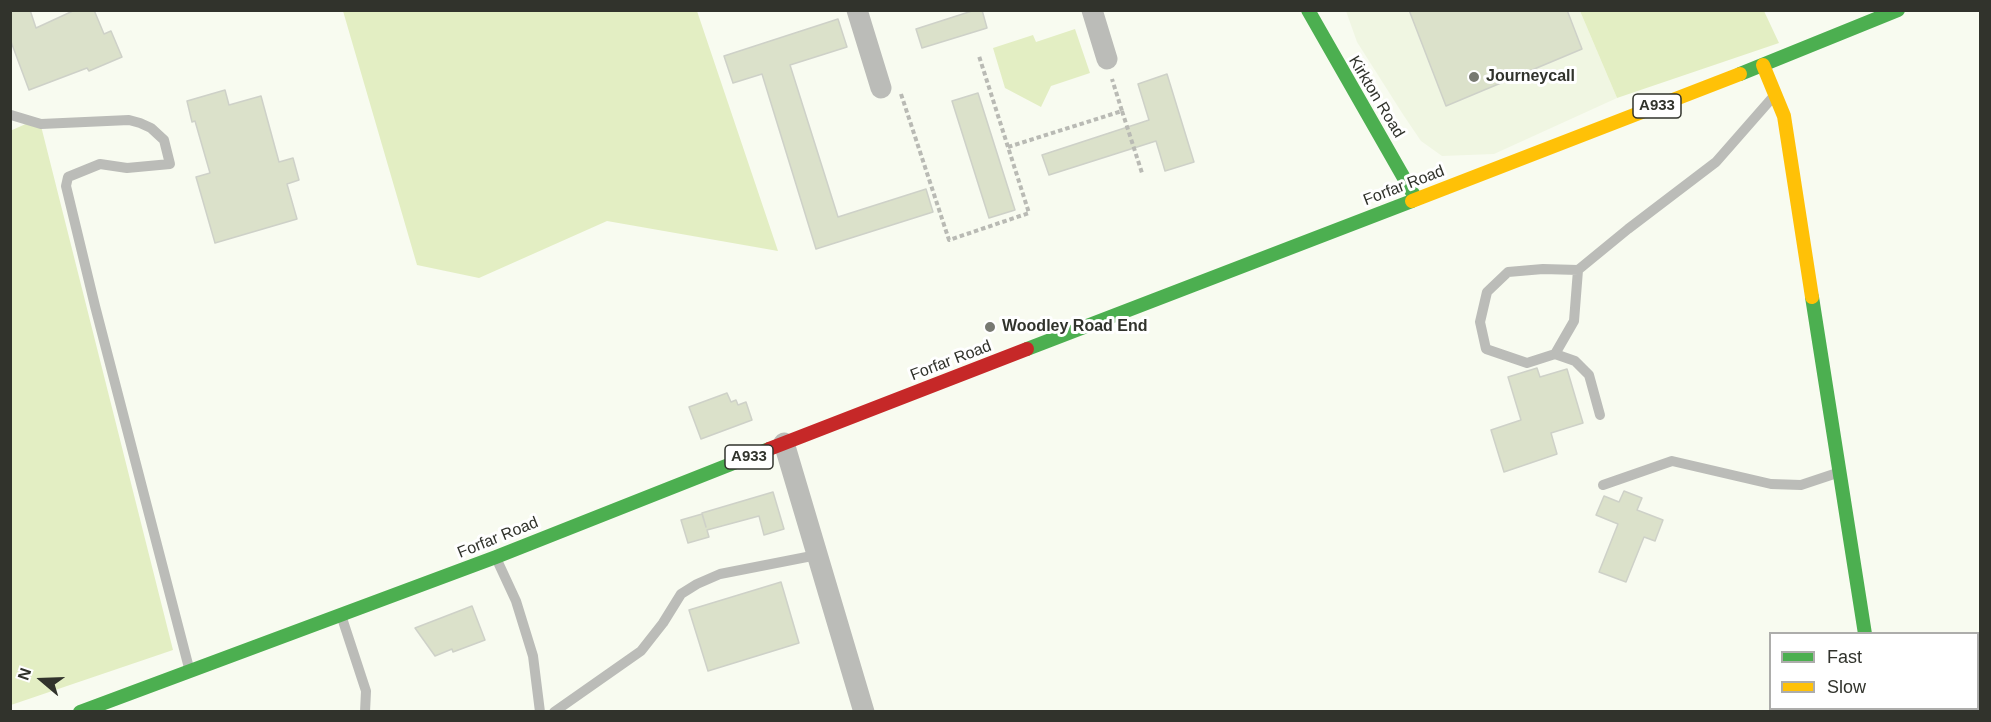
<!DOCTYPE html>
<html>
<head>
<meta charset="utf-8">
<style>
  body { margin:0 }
  #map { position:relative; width:1991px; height:722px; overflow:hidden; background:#f8fbf0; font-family:Arial,sans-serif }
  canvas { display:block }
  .frame { position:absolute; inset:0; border:12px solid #31332c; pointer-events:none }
  .legend { position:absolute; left:1769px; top:632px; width:210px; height:78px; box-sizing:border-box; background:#fff; border:2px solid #adadab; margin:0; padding:8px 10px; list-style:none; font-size:18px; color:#31332c }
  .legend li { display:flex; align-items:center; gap:12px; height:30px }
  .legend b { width:30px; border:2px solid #adadab }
  .north { position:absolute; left:12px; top:650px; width:60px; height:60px; -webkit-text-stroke:4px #fff; paint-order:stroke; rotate:289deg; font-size:16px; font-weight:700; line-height:24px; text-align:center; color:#31332c }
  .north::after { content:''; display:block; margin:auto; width:21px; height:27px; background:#31332c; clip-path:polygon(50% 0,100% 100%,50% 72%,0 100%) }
</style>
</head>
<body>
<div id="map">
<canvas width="1991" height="722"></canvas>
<div class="frame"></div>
<ul class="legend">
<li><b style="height:8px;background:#4caf50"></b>Fast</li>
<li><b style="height:8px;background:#ffc107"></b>Slow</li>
</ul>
<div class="north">N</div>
</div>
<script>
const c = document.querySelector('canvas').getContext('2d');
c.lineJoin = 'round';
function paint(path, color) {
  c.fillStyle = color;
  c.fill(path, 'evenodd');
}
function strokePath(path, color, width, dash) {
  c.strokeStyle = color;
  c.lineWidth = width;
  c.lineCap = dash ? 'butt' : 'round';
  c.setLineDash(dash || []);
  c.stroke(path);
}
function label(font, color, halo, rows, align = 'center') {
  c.font = font + ' Arial,sans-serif';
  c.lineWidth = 6;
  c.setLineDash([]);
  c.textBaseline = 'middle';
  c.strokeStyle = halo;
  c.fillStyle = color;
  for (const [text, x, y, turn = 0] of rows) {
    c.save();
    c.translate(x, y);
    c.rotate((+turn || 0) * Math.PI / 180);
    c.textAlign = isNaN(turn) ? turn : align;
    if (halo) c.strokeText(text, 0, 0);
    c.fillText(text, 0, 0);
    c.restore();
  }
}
const built = new Path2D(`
  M 1346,11 L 1580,11 L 1617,98 L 1494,154 L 1442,156 L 1421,141 L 1404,116 L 1357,42 Z`);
const green = new Path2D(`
  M 343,11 L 697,11 L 778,251 L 607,221 L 479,278 L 417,265 Z
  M 1580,11 L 1764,11 L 1779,43 L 1617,98 Z
  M 1075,29 L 1090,73 L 1051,86 L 1041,107 L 1005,88 L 993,48 L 1033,35 L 1036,42 Z
  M 39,118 L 173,650 L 11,705 L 10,131 Z`);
const building = new Path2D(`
  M 10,10 L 30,10 L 36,28 L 75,10 L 94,10 L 104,34 L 111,31 L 122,57 L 89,71 L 87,68 L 29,90 L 10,39 Z
  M 975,10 L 982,10 L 987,28 L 922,48 L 916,29 Z
  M 1409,10 L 1567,10 L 1582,49 L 1446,106 Z
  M 838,19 L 847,47 L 790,65 L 838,217 L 926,189 L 933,212 L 816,249 L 762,74 L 733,83 L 724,56 Z
  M 1167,74 L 1194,162 L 1165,171 L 1156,141 L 1049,175 L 1042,155 L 1149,120 L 1138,84 Z
  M 225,90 L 229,105 L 261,96 L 279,162 L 293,158 L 299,180 L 287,184 L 297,219 L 215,243 L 196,177 L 210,173 L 195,121 L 192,122 L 187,101 Z
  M 978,93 L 1015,210 L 989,218 L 952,101 Z
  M 1537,368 L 1540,377 L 1567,369 L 1583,423 L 1551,433 L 1557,454 L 1504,472 L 1491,430 L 1521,420 L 1508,377 Z
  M 727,393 L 731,402 L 736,400 L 738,405 L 746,402 L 752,420 L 701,439 L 689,407 Z
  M 1624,491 L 1642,498 L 1637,510 L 1663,520 L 1655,541 L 1644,537 L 1626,582 L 1599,572 L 1618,524 L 1596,515 L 1604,496 L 1619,502 Z
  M 773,492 L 784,529 L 764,535 L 759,516 L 707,530 L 709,537 L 688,543 L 681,520 L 702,514 L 706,527 L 702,513 Z
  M 781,582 L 799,643 L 708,671 L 689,610 Z
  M 472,606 L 485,640 L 453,652 L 452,649 L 435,656 L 415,628 Z`);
const path = new Path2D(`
  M 901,94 L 949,240 L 1029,213 L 979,56
  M 1122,111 L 1142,173
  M 1008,147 L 1122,111 L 1112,79`);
const lane = new Path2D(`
  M 11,115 L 41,124 L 129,120 L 140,123 L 151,128 L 164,140 L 170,164 L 127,168 L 100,164 L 68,177 L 66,186 L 95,306 L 189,668
  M 1578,270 L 1543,269 L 1508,272 L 1487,292 L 1480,322 L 1486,349 L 1527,363 L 1555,354 L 1574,321 L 1578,270 L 1628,229 L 1716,162 L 1773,97
  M 1555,354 L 1575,361 L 1589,375 L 1600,415
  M 1603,485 L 1672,461 L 1771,484 L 1801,485 L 1837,473
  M 497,560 L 516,601 L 533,656 L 540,712
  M 342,618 L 366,691 L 365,712
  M 554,712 L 641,651 L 663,623 L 681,594 L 697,584 L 720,574 L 817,555`);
const street = new Path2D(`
  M 857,10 L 881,88
  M 1092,10 L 1107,59
  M 784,443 L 864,712
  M 1877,708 L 1877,712`);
const fast = new Path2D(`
  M 1308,10 L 1416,199
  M 1740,74 L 1898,10
  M 1812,297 L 1865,634
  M 1027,349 L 1412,201
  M 80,712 L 496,557 L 769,449`);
const slow = new Path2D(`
  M 1763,65 L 1784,116 L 1812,297
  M 1412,201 L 1740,74`);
const jam = new Path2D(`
  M 769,449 L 1027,349`);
const markers = [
  [1474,77,6,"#777971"],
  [990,327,6,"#777971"]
];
const shields = [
  [1657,106,48],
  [749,457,48]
];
const shieldNames = [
  ["A933",1657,106],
  ["A933",749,457]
];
const poiNames = [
  ["Journeycall",1486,77],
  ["Woodley Road End",1002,327]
];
const streetNames = [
  ["Kirkton Road",1376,97,59],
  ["Forfar Road",1404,186,-21],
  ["Forfar Road",951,361,-21],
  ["Forfar Road",498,538,-22]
];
paint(built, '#f0f6e2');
paint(green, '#e3eec3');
paint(building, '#dbe1ca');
strokePath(building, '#ced1c8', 1.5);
strokePath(path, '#b9bab4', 4, [4.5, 3]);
strokePath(lane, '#bbbcb8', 10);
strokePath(street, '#bbbcb8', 21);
strokePath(fast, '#4caf50', 14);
strokePath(slow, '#ffc107', 14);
strokePath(jam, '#c62828', 14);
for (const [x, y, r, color] of markers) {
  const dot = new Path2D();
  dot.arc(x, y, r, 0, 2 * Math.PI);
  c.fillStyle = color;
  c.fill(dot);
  strokePath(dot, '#fff', 2);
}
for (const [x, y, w] of shields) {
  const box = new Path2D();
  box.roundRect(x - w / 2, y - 12, w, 24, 4.5);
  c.fillStyle = '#fff';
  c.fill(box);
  strokePath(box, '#31332c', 1.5);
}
label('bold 15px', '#31332c', null, shieldNames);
label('bold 16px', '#31332c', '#fff', poiNames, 'left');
label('16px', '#31332c', '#fff', streetNames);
</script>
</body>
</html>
